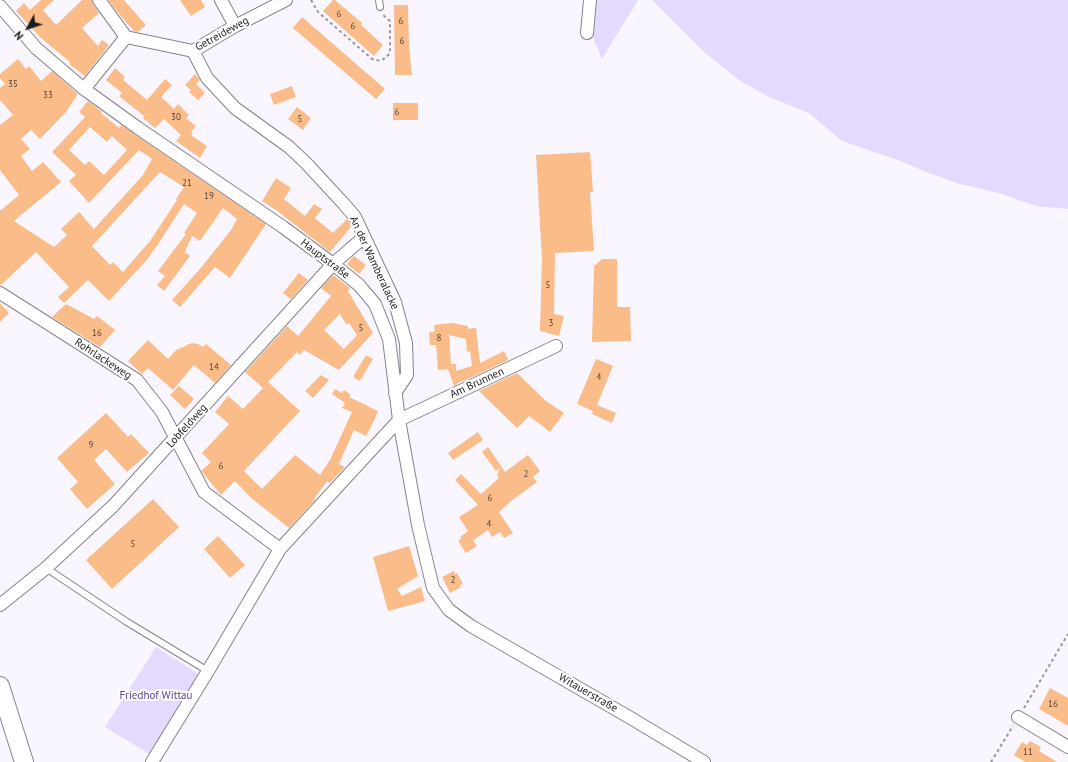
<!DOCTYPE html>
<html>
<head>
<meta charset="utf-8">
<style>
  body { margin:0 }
  #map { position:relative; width:1068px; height:762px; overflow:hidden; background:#f9f6ff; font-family:"PT Sans",sans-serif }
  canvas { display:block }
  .north { position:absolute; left:8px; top:8px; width:40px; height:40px; -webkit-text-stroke:3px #fff; paint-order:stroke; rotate:230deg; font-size:11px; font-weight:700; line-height:16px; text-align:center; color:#1c1b1e }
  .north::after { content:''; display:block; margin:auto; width:14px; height:18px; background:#1c1b1e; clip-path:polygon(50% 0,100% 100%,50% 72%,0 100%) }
</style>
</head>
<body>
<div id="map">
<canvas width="1068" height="762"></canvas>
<div class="north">N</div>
</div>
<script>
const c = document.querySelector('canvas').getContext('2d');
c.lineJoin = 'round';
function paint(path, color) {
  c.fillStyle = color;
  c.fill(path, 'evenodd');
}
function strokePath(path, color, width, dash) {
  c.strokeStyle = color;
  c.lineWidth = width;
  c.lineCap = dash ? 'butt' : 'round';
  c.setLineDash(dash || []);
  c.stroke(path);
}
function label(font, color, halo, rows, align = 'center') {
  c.font = font + ' "PT Sans",sans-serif';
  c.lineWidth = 4;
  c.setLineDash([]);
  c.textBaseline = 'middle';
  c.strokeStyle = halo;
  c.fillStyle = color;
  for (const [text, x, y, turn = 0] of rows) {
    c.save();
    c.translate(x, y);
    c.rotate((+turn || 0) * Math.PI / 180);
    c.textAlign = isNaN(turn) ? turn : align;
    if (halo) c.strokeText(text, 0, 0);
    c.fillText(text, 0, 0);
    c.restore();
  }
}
const green = new Path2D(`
  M 596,0 L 638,0 L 602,59 L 593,38 Z
  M 652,0 L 1068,0 L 1068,209 L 1036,206 L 1002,194 L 960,184 L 926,172 L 898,160 L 842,141 L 809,113 L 767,96 L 739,80 L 704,52 Z
  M 156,647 L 200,675 L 149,754 L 105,727 Z`);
const building = new Path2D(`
  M 41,0 L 54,0 L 43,10 L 56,25 L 82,0 L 92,0 L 93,4 L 99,13 L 82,28 L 98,46 L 102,40 L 109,45 L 85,76 L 69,64 L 70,62 L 41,38 L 16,11 L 24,3 L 30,10 Z
  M 108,0 L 124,0 L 146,25 L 138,32 L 134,31 L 119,14 Z
  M 180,0 L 201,0 L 205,7 L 191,16 Z
  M 333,0 L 335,0 L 362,23 L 361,25 L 383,45 L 374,56 L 323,11 Z
  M 394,5 L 408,5 L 409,46 L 412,75 L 395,75 Z
  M 302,17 L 385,89 L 376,99 L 293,28 Z
  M 18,59 L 26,69 L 29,66 L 41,81 L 52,71 L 78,94 L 66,112 L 40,139 L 31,130 L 21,139 L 30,149 L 21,156 L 32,171 L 43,162 L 61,182 L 14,221 L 54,247 L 67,235 L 61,229 L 79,212 L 94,229 L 143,175 L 152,159 L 139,150 L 89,203 L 69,181 L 76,175 L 52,152 L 85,117 L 79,112 L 88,101 L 102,112 L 101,113 L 119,128 L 121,125 L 266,224 L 230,278 L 215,267 L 180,307 L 172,300 L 200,269 L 231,230 L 237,219 L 223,208 L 200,241 L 192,236 L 185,252 L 190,256 L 164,291 L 157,285 L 165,276 L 158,271 L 186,234 L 184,233 L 197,213 L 184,204 L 157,246 L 145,262 L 109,301 L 88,280 L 64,303 L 58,297 L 69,287 L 36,252 L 0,286 L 0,211 L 19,195 L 0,170 L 0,125 L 13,115 L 0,100 L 0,88 L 5,84 L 0,78 L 0,74 ZM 90,127 L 107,142 L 112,136 L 127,150 L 104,175 L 89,161 L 85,165 L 69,150 ZM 160,172 L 184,187 L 176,199 L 177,200 L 150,241 L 123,272 L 113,262 L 110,265 L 92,246 Z
  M 115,68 L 125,77 L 123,80 L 147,100 L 165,79 L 172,85 L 161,97 L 174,109 L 178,104 L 189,115 L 186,118 L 196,126 L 191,132 L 193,133 L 191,135 L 207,146 L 200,158 L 176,141 L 181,135 L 164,119 L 155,128 L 143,118 L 144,116 L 119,96 L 122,93 L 106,80 Z
  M 195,74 L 200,80 L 196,84 L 205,93 L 198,100 L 189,92 L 191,90 L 185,85 Z
  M 292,86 L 296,97 L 274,105 L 270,94 Z
  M 393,103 L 418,103 L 418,120 L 393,120 Z
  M 297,107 L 311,118 L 303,130 L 288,119 Z
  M 590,152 L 593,192 L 590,192 L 594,251 L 555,253 L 554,314 L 564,316 L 559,336 L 540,331 L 542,259 L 536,155 Z
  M 276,178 L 291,188 L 284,199 L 305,216 L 314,204 L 322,209 L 315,218 L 333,233 L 347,219 L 349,221 L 351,227 L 330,252 L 276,210 L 262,201 Z
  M 354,256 L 366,265 L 359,274 L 347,264 Z
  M 602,259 L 617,259 L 617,307 L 630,307 L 631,341 L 592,342 L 594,266 Z
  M 299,273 L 308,280 L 291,299 L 283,293 Z
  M 333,275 L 350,288 L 348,291 L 373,333 L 339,370 L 304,350 L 300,355 L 297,352 L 268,382 L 300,411 L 244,471 L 262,489 L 295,455 L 320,475 L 330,460 L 352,412 L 342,408 L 345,403 L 332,394 L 335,389 L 342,393 L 344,390 L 351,395 L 349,397 L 378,411 L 373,423 L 366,436 L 354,430 L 339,464 L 345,467 L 330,483 L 327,481 L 314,499 L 315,500 L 289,528 L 250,497 L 235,481 L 221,495 L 201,471 L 211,462 L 202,453 L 229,424 L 215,412 L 228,396 L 243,409 L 263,388 L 245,372 L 287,326 L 298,336 L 331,296 L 321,288 ZM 340,314 L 346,324 L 349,323 L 357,335 L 344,349 L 324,330 Z
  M 0,303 L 9,313 L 0,322 Z
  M 66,304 L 94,319 L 97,316 L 115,330 L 100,347 L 52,317 Z
  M 452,323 L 468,326 L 468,329 L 476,328 L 480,363 L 504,351 L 508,360 L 470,378 L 457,383 L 458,384 L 454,386 L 448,369 L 438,370 L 436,345 L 430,345 L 429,332 L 435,332 L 434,325 ZM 449,335 L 466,339 L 467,352 L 470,351 L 472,366 L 456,371 L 456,364 L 451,364 Z
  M 148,340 L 168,359 L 177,349 L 178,350 L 181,347 L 182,348 L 187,345 L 192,343 L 198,344 L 203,347 L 206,344 L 231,365 L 215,383 L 194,365 L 173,390 L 148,368 L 142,374 L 128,361 Z
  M 366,355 L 373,359 L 360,381 L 354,378 L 354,375 Z
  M 596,359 L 613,366 L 597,405 L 616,413 L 612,423 L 592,414 L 593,411 L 577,404 Z
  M 517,373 L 546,401 L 564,413 L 550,432 L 529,416 L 517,428 L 479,391 Z
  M 321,375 L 329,380 L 313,398 L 305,391 Z
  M 179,386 L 194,399 L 185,409 L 170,395 Z
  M 106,413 L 128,437 L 131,434 L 149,453 L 127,472 L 106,449 L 94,460 L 115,484 L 87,509 L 70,489 L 78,482 L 57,458 Z
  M 478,432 L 483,440 L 453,460 L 448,453 Z
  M 488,447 L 505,472 L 528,455 L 540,471 L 533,477 L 537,482 L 511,501 L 499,512 L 513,533 L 504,538 L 500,532 L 492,537 L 488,530 L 473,540 L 477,546 L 466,553 L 458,541 L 461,539 L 460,537 L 468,531 L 459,517 L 478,505 L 455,480 L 461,474 L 481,494 L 499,478 L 497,476 L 500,468 L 496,471 L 482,452 Z
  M 153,499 L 179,527 L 112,589 L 86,560 Z
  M 218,536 L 245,565 L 230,578 L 204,549 Z
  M 409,546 L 418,576 L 397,589 L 402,596 L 421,587 L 425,601 L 388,611 L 373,557 Z
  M 454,571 L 455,574 L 457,573 L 463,584 L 460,585 L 461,587 L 450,593 L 442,577 Z
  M 1050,688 L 1068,698 L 1068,726 L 1039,709 Z
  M 1030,741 L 1041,747 L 1039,751 L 1057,762 L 1025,762 L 1014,755 L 1022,742 L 1027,745 Z`);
const path = new Path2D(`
  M 311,0 L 318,12 L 372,59 C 380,62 384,60 390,53 L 390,21 L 382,14
  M 1024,708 L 1068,634
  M 991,762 L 1013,726`);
const lane = new Path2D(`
  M 379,0 L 380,7
  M 46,568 L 127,622 L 208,671`);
const street = new Path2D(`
  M 99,0 L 126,37
  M 221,0 L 235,26
  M 0,6 L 36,48 L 84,89 L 138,128 L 283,227 L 333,264 L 359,285 L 375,304 L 389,339 L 399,420 L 418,525 L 433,588 L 449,610 L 471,626 L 629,717 L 704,762
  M 587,33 L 590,0
  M 193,51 L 207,78 L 235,108 L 289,147 L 306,163 L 344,204 L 355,217 L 395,302 L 406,343 L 407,375 L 395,393
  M 84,89 L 126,37 L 193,51 L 235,26 L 286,0
  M 0,293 L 137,380 L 162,412 L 204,492 L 280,549
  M 0,605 L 46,568 L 113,506 L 333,264 L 364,237
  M 1018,717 L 1068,747
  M 152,762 L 208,671 L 280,549 L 399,420 L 556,346`);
const primary = new Path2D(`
  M 0,686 L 24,762`);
const numberNames = [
  ["6",339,14],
  ["6",401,21],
  ["6",353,26],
  ["6",402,41],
  ["35",13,84],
  ["33",48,95],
  ["6",397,112],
  ["30",176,117],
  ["5",300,119],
  ["21",187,183],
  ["19",209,196],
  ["5",548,285],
  ["3",551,323],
  ["5",361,328],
  ["16",97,333],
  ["8",439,338],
  ["14",214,367],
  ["4",599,377],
  ["9",91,445],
  ["6",221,466],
  ["2",526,474],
  ["6",490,498],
  ["4",489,524],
  ["5",133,544],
  ["2",453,580],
  ["16",1053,704],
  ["11",1028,752]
];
const streetNames = [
  ["Getreideweg",222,34,-29],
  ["Hauptstraße",325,259,37],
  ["An der Wamberalacke",374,263,65],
  ["Rohrlackeweg",103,359,33],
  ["Am Brunnen",477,383,-25],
  ["Lobfeldweg",187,426,-48],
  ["Witauerstraße",588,693,30]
];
const parkNames = [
  ["Friedhof Wittau",156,696]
];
paint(green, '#e5dafe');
paint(building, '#fabc88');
strokePath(lane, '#86838b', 8);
strokePath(street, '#86838b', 14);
strokePath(primary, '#86838b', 20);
strokePath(path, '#99979d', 2, [3, 3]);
strokePath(lane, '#fff', 6);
strokePath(street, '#fff', 12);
strokePath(primary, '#fff', 18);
label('9px', '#544338', null, numberNames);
label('11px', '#1c1b1e', '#fff', streetNames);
label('11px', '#604091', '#fff', parkNames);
</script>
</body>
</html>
